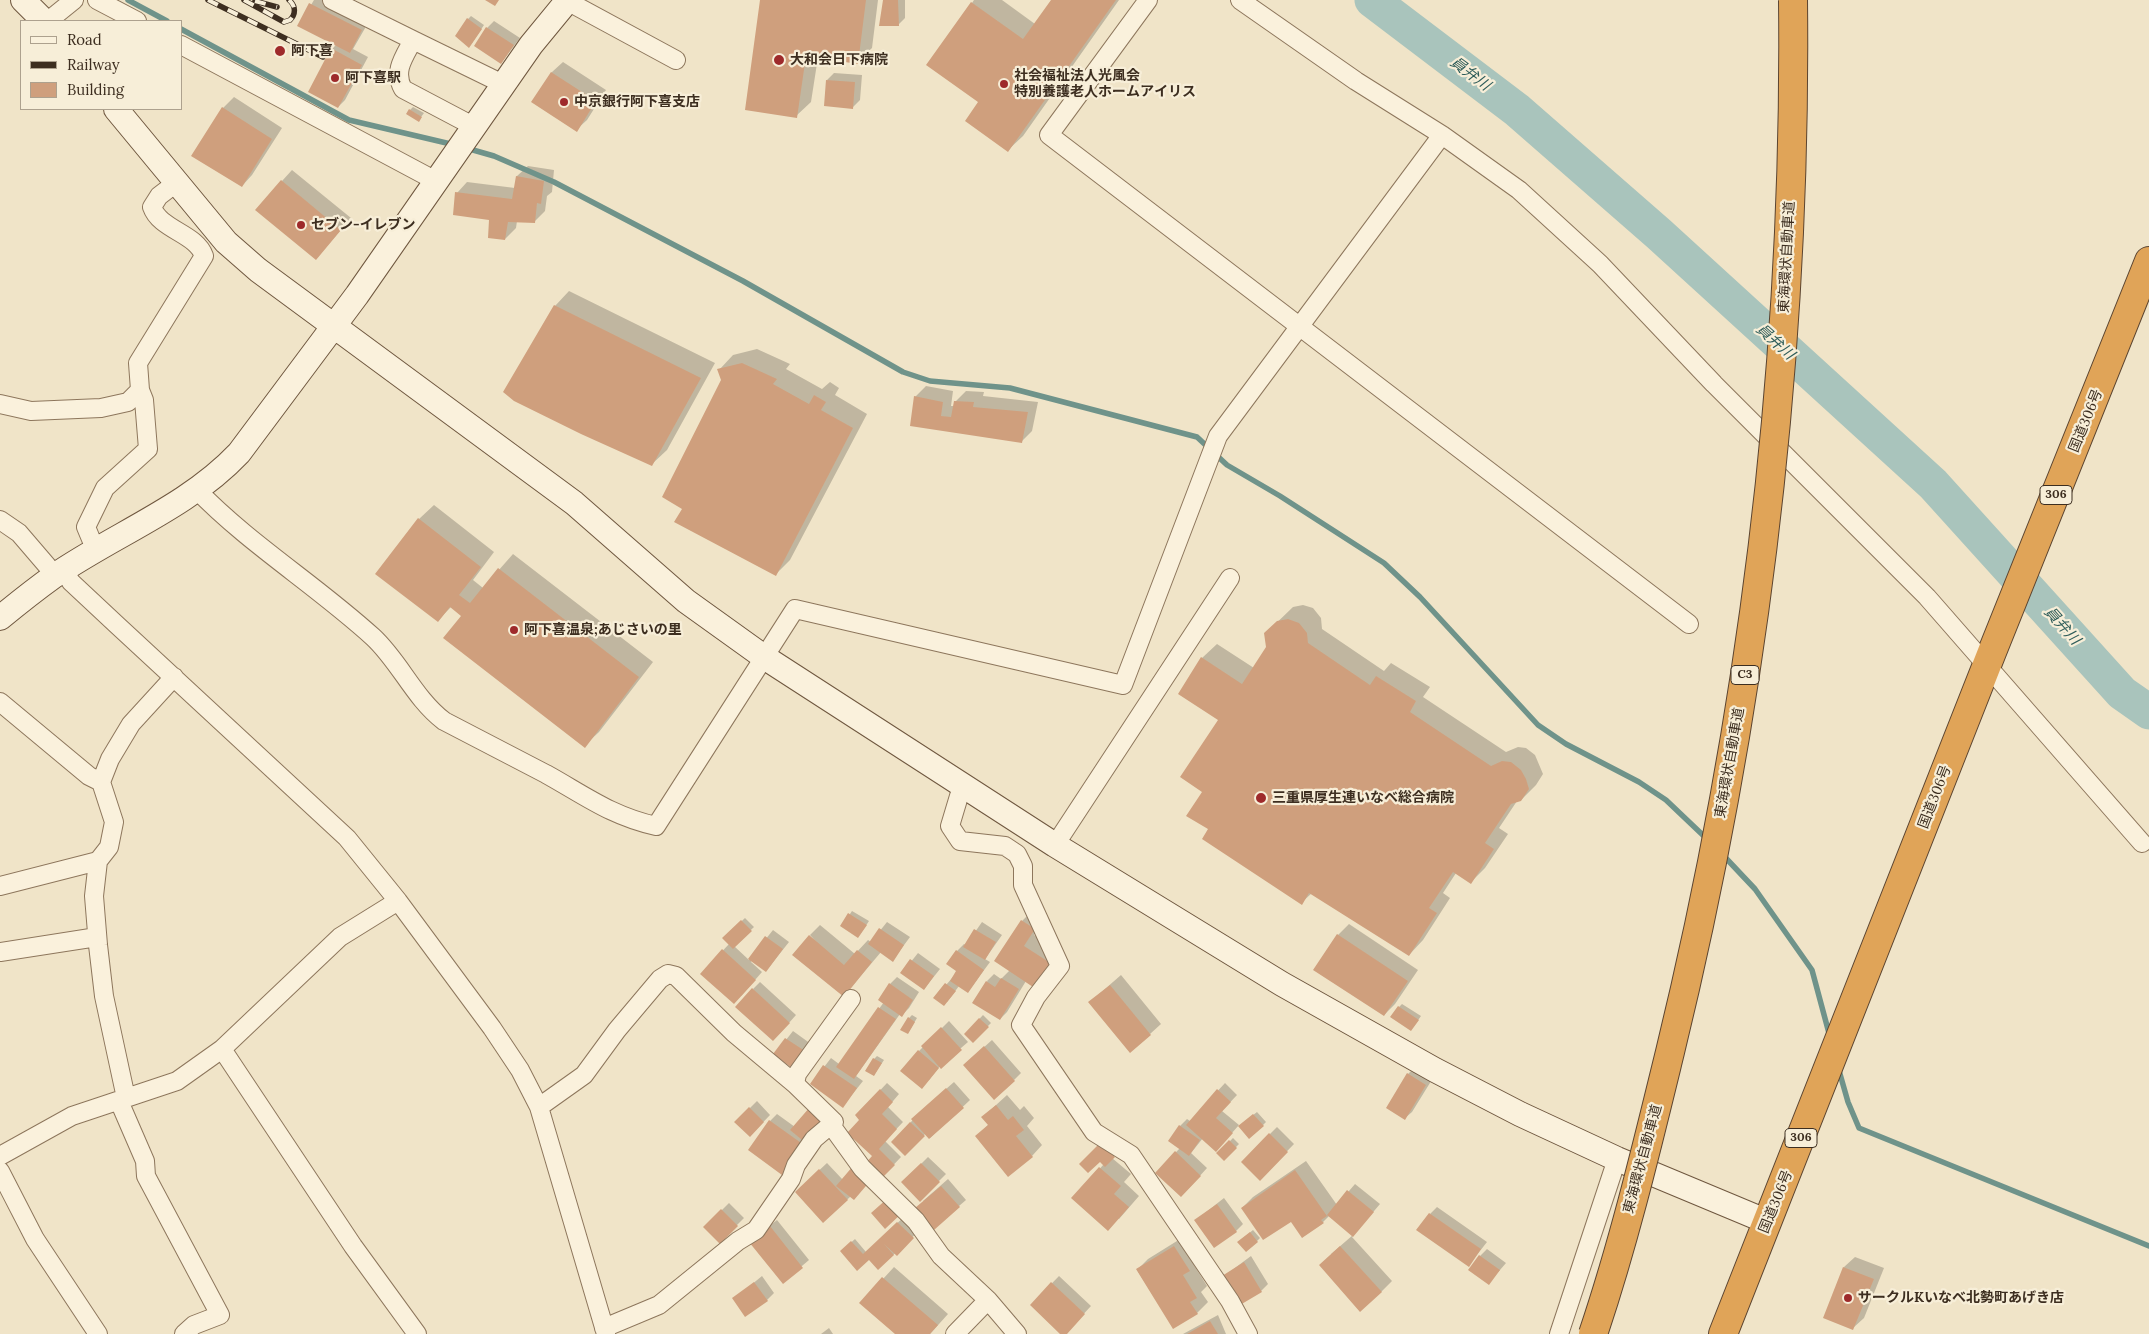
<!DOCTYPE html>
<html>
<head>
<meta charset="utf-8">
<style>
  body { margin:0 }
  #map { position:relative; width:2149px; height:1334px; overflow:hidden; background:#f0e4c8; font-family:Lora,serif }
  canvas { display:block }
  .legend { position:absolute; left:20px; top:20px; width:162px; height:90px; box-sizing:border-box; background:#f7eed8; border:1px solid #ada18e; margin:0; padding:6px 9px; list-style:none; font-size:15px; color:#3d2e20 }
  .legend li { display:flex; align-items:center; gap:10px; height:25px }
  .legend b { width:25px; border:1px solid #ada18e }
</style>
</head>
<body>
<div id="map">
<canvas width="2149" height="1334"></canvas>
<ul class="legend">
<li><b style="height:6px;background:#faf1dc"></b>Road</li>
<li><b style="height:6px;background:#3d2e20"></b>Railway</li>
<li><b style="height:14px;background:#cf9f7d"></b>Building</li>
</ul>
</div>
<script>
const c = document.querySelector('canvas').getContext('2d');
c.lineJoin = 'round';
function paint(path, color) {
  c.fillStyle = color;
  c.fill(path, 'evenodd');
}
function strokePath(path, color, width, dash) {
  c.strokeStyle = color;
  c.lineWidth = width;
  c.lineCap = dash ? 'butt' : 'round';
  c.setLineDash(dash || []);
  c.stroke(path);
}
function label(font, color, halo, rows, align = 'center') {
  c.font = font + ' Lora,"Noto Sans JP",serif';
  c.lineWidth = 4.5;
  c.setLineDash([]);
  c.textBaseline = 'middle';
  c.strokeStyle = halo;
  c.fillStyle = color;
  for (const [text, x, y, turn = 0] of rows) {
    c.save();
    c.translate(x, y);
    c.rotate((+turn || 0) * Math.PI / 180);
    c.textAlign = isNaN(turn) ? turn : align;
    if (halo) c.strokeText(text, 0, 0);
    c.fillText(text, 0, 0);
    c.restore();
  }
}
const shadow = new Path2D(`
  M 314,0 L 324,0 L 368,23 L 353,49 L 368,57 L 345,100 L 338,107 L 332,49 L 336,45 L 299,25 Z
  M 761,0 L 878,0 L 872,48 L 857,62 L 818,57 L 811,102 L 796,116 Z
  M 884,0 L 905,0 L 905,18 L 898,25 Z
  M 974,0 L 1002,0 L 1035,24 L 1052,0 L 1119,0 L 1023,136 L 1008,150 L 972,3 Z
  M 471,16 L 484,25 L 472,43 L 468,19 Z
  M 494,21 L 520,38 L 501,63 L 487,28 Z
  M 563,62 L 606,90 L 587,120 L 576,130 L 533,102 L 552,72 Z
  M 834,73 L 862,75 L 860,100 L 853,107 L 827,80 Z
  M 234,97 L 282,128 L 252,175 L 242,186 L 223,108 Z
  M 413,107 L 424,113 L 421,117 L 410,110 Z
  M 528,166 L 554,170 L 552,192 L 547,196 L 545,211 L 534,222 L 517,221 L 516,228 L 505,239 L 490,219 L 457,193 L 467,182 L 515,188 L 517,176 Z
  M 292,170 L 351,218 L 316,259 L 282,181 Z
  M 569,291 L 715,363 L 667,450 L 652,464 L 555,306 Z
  M 757,349 L 790,364 L 786,369 L 822,389 L 830,382 L 839,388 L 835,395 L 867,414 L 790,560 L 776,574 L 684,509 L 723,380 L 719,370 L 733,355 Z
  M 926,386 L 953,391 L 951,406 L 954,406 L 955,402 L 966,391 L 984,392 L 983,396 L 1038,402 L 1032,431 L 1021,442 L 912,425 L 915,397 Z
  M 434,505 L 494,552 L 473,580 L 483,588 L 513,554 L 653,662 L 599,732 L 584,746 L 463,615 L 451,607 L 437,621 L 419,519 Z
  M 1303,605 L 1313,608 L 1321,618 L 1322,629 L 1384,671 L 1391,663 L 1430,687 L 1423,697 L 1506,752 L 1518,747 L 1526,748 L 1535,755 L 1543,774 L 1536,785 L 1521,800 L 1517,801 L 1499,828 L 1508,834 L 1485,868 L 1471,882 L 1456,873 L 1443,893 L 1450,898 L 1423,940 L 1409,955 L 1312,893 L 1301,903 L 1210,829 L 1203,792 L 1220,720 L 1202,658 L 1217,644 L 1254,668 L 1267,647 L 1265,634 L 1293,607 Z
  M 1033,910 L 1045,918 L 1034,935 L 1062,953 L 1026,981 L 1007,1012 L 1000,1019 L 987,981 L 994,974 L 1001,979 L 1010,970 L 1022,921 Z
  M 852,911 L 869,921 L 861,933 L 842,926 Z
  M 745,918 L 754,927 L 734,946 L 749,960 L 773,930 L 789,942 L 766,971 L 752,960 L 751,962 L 762,972 L 741,996 L 701,974 L 729,944 L 724,938 Z
  M 887,922 L 910,937 L 893,960 L 881,952 L 854,984 L 810,935 L 820,925 L 855,954 L 868,940 L 871,942 Z
  M 982,922 L 1002,935 L 985,959 L 990,962 L 968,992 L 959,986 L 947,1002 L 935,998 L 958,971 L 957,951 L 964,944 L 966,945 Z
  M 1349,924 L 1418,970 L 1395,1004 L 1384,1015 L 1338,935 Z
  M 918,953 L 940,969 L 924,989 L 902,973 Z
  M 1121,975 L 1161,1024 L 1150,1034 L 1090,1002 Z
  M 897,977 L 919,992 L 909,1008 L 902,1015 L 900,1014 L 856,1076 L 863,1081 L 843,1106 L 811,1084 L 831,1058 L 839,1064 L 884,1002 L 890,984 Z
  M 760,982 L 796,1015 L 780,1033 L 753,989 Z
  M 1402,1004 L 1421,1016 L 1414,1026 L 1399,1007 Z
  M 912,1015 L 917,1018 L 908,1033 L 909,1018 Z
  M 983,1015 L 991,1023 L 973,1041 L 966,1033 Z
  M 949,1021 L 968,1042 L 940,1066 L 929,1080 L 919,1051 Z
  M 793,1031 L 811,1044 L 792,1067 L 775,1054 Z
  M 992,1040 L 1021,1073 L 1014,1080 L 972,1058 Z
  M 877,1056 L 884,1060 L 874,1075 L 874,1059 Z
  M 1415,1067 L 1433,1078 L 1412,1112 L 1405,1118 L 1408,1074 Z
  M 954,1082 L 970,1100 L 930,1138 L 926,1133 L 905,1154 L 893,1142 L 920,1112 Z
  M 887,1083 L 899,1094 L 888,1107 L 903,1122 L 885,1141 L 901,1157 L 881,1178 L 876,1173 L 824,1221 L 796,1192 L 827,1163 L 843,1180 L 874,1156 L 861,1119 L 857,1115 Z
  M 1225,1083 L 1237,1095 L 1222,1111 L 1239,1125 L 1223,1143 L 1203,1138 L 1191,1153 L 1207,1168 L 1188,1189 L 1156,1173 L 1180,1148 L 1180,1126 L 1187,1119 L 1190,1121 Z
  M 1007,1095 L 1020,1110 L 1024,1106 L 1034,1118 L 1027,1126 L 1042,1145 L 1032,1156 L 977,1136 L 989,1124 L 983,1117 Z
  M 757,1101 L 770,1115 L 750,1136 L 736,1122 Z
  M 1257,1112 L 1266,1122 L 1263,1125 L 1243,1123 Z
  M 777,1114 L 795,1127 L 807,1143 L 789,1167 L 770,1121 Z
  M 1277,1127 L 1294,1144 L 1260,1179 L 1242,1162 Z
  M 1108,1137 L 1121,1149 L 1112,1158 L 1131,1174 L 1124,1182 L 1139,1196 L 1119,1219 L 1073,1198 L 1104,1164 Z
  M 1233,1138 L 1239,1144 L 1224,1159 L 1218,1153 Z
  M 928,1157 L 946,1174 L 920,1200 L 903,1182 Z
  M 1306,1161 L 1337,1205 L 1355,1184 L 1380,1204 L 1352,1237 L 1392,1281 L 1381,1292 L 1331,1254 L 1353,1235 L 1329,1216 L 1323,1222 L 1291,1220 L 1242,1208 L 1253,1197 Z
  M 948,1179 L 966,1200 L 959,1206 L 923,1201 Z
  M 1224,1198 L 1243,1224 L 1236,1231 L 1196,1220 Z
  M 729,1203 L 744,1218 L 720,1242 L 705,1227 Z
  M 1437,1207 L 1487,1242 L 1469,1265 L 1430,1214 Z
  M 905,1216 L 920,1230 L 878,1269 L 869,1258 L 845,1248 L 855,1239 L 866,1252 Z
  M 777,1220 L 809,1260 L 783,1282 L 758,1235 Z
  M 1253,1230 L 1260,1238 L 1257,1241 L 1242,1239 Z
  M 1185,1236 L 1200,1259 L 1194,1265 L 1207,1286 L 1201,1292 L 1208,1302 L 1197,1313 L 1173,1327 L 1137,1270 L 1148,1259 Z
  M 1487,1249 L 1506,1263 L 1488,1284 L 1480,1256 Z
  M 1251,1256 L 1268,1284 L 1261,1291 L 1224,1276 Z
  M 1855,1257 L 1884,1268 L 1864,1318 L 1853,1328 L 1844,1267 Z
  M 894,1267 L 948,1314 L 930,1334 L 897,1334 L 861,1303 Z
  M 762,1276 L 774,1293 L 767,1300 L 734,1299 Z
  M 1059,1276 L 1091,1306 L 1065,1334 L 1062,1334 L 1031,1305 Z
  M 1218,1315 L 1226,1334 L 1183,1334 Z
  M 829,1328 L 833,1334 L 821,1334 Z`);
const stream = new Path2D(`
  M 128,0 L 167,21
  M 181,29 L 349,120 L 455,145
  M 466,148 L 494,156 L 554,182 L 743,281 L 903,372 L 930,381 L 1010,388 L 1197,437 L 1227,465 L 1280,496 L 1384,563 L 1420,597 L 1538,725 L 1566,744 L 1639,782 L 1666,800 L 1707,839
  M 1722,854 L 1755,889 L 1812,970 L 1830,1037
  M 1838,1067 L 1848,1102 L 1859,1128 L 2149,1246`);
const river = new Path2D(`
  M 1372,0 L 1517,110 L 1659,234 L 1933,484 L 2122,693 L 2149,712`);
const building = new Path2D(`
  M 485,0 L 499,0 L 495,6 Z
  M 760,0 L 866,0 L 858,64 L 806,56 L 797,118 L 745,110 Z
  M 883,0 L 898,0 L 899,26 L 879,26 Z
  M 1051,0 L 1116,0 L 1008,152 L 965,121 L 978,102 L 926,65 L 971,2 L 1023,39 Z
  M 309,3 L 362,30 L 350,53 L 297,26 Z
  M 467,18 L 482,29 L 469,48 L 455,36 Z
  M 486,27 L 514,45 L 501,64 L 474,46 Z
  M 331,48 L 362,65 L 338,108 L 308,92 Z
  M 551,72 L 596,101 L 577,132 L 531,102 Z
  M 826,80 L 855,82 L 853,109 L 824,106 Z
  M 222,107 L 272,139 L 242,187 L 191,156 Z
  M 409,109 L 422,117 L 419,122 L 406,114 Z
  M 516,176 L 544,181 L 541,204 L 537,203 L 535,223 L 508,222 L 505,240 L 488,238 L 489,220 L 453,215 L 455,192 L 512,199 Z
  M 281,180 L 341,230 L 316,260 L 255,210 Z
  M 554,305 L 701,378 L 652,466 L 581,434 L 514,401 L 503,392 Z
  M 742,363 L 777,379 L 773,384 L 809,404 L 814,395 L 826,402 L 821,410 L 853,428 L 776,576 L 674,522 L 682,509 L 662,497 L 721,380 L 717,369 Z
  M 914,396 L 943,402 L 941,416 L 951,417 L 954,401 L 974,402 L 973,407 L 1028,412 L 1022,443 L 910,426 Z
  M 418,518 L 481,567 L 459,595 L 470,603 L 498,568 L 639,677 L 585,748 L 443,638 L 461,616 L 450,607 L 438,622 L 375,574 Z
  M 1288,619 L 1299,623 L 1307,633 L 1308,643 L 1370,685 L 1376,676 L 1416,701 L 1410,712 L 1491,766 L 1502,761 L 1511,762 L 1521,770 L 1526,779 L 1529,789 L 1521,801 L 1511,804 L 1485,843 L 1494,849 L 1471,884 L 1453,872 L 1429,908 L 1437,913 L 1409,956 L 1309,893 L 1302,905 L 1202,839 L 1208,829 L 1186,816 L 1202,792 L 1180,777 L 1218,720 L 1178,694 L 1201,657 L 1242,684 L 1266,647 L 1264,633 L 1277,621 Z
  M 848,913 L 867,925 L 858,938 L 840,926 Z
  M 741,920 L 752,931 L 733,949 L 722,938 Z
  M 1021,920 L 1035,929 L 1024,946 L 1052,964 L 1036,989 L 994,961 Z
  M 879,928 L 904,945 L 893,962 L 868,944 Z
  M 974,929 L 996,942 L 985,960 L 963,947 Z
  M 1337,934 L 1408,981 L 1384,1016 L 1313,970 Z
  M 809,935 L 844,965 L 857,950 L 872,962 L 844,997 L 792,955 Z
  M 765,936 L 783,949 L 766,972 L 748,959 Z
  M 722,949 L 756,980 L 734,1004 L 700,974 Z
  M 956,950 L 984,970 L 968,993 L 950,981 L 956,971 L 946,964 Z
  M 910,959 L 934,976 L 924,990 L 900,973 Z
  M 1001,978 L 1019,989 L 1000,1020 L 972,1003 L 986,981 L 995,987 Z
  M 889,983 L 913,1000 L 902,1017 L 878,1000 Z
  M 945,983 L 956,991 L 944,1006 L 933,998 Z
  M 1110,985 L 1151,1035 L 1130,1053 L 1088,1002 Z
  M 752,988 L 790,1023 L 773,1041 L 735,1007 Z
  M 1398,1006 L 1419,1020 L 1411,1031 L 1390,1017 Z
  M 878,1007 L 896,1019 L 854,1079 L 836,1067 Z
  M 908,1017 L 915,1022 L 908,1034 L 900,1030 Z
  M 979,1018 L 989,1027 L 973,1043 L 964,1034 Z
  M 941,1027 L 962,1050 L 941,1069 L 921,1046 Z
  M 785,1038 L 805,1051 L 792,1068 L 773,1054 Z
  M 984,1046 L 1015,1081 L 994,1100 L 963,1065 Z
  M 918,1050 L 939,1068 L 922,1089 L 900,1071 Z
  M 873,1058 L 882,1063 L 874,1076 L 865,1071 Z
  M 823,1065 L 857,1088 L 843,1108 L 810,1084 Z
  M 1407,1073 L 1426,1085 L 1405,1120 L 1386,1108 Z
  M 946,1088 L 964,1108 L 929,1139 L 911,1119 Z
  M 880,1089 L 893,1102 L 882,1114 L 897,1129 L 879,1149 L 895,1165 L 881,1179 L 865,1164 L 872,1156 L 847,1133 L 859,1120 L 855,1115 Z
  M 1217,1089 L 1231,1102 L 1216,1118 L 1233,1133 L 1216,1152 L 1186,1125 Z
  M 996,1105 L 1008,1120 L 1013,1116 L 1024,1130 L 1016,1136 L 1033,1157 L 1008,1177 L 975,1136 L 988,1125 L 981,1117 Z
  M 749,1107 L 764,1122 L 750,1137 L 734,1122 Z
  M 810,1107 L 827,1121 L 807,1144 L 790,1130 Z
  M 1253,1114 L 1264,1126 L 1249,1139 L 1238,1126 Z
  M 769,1120 L 804,1145 L 782,1175 L 748,1150 Z
  M 910,1122 L 925,1136 L 905,1156 L 891,1142 Z
  M 1179,1125 L 1200,1140 L 1189,1156 L 1168,1141 Z
  M 1269,1133 L 1288,1152 L 1260,1181 L 1241,1162 Z
  M 1229,1140 L 1237,1148 L 1224,1161 L 1216,1153 Z
  M 1100,1143 L 1115,1157 L 1105,1167 L 1100,1162 L 1088,1173 L 1079,1164 Z
  M 1175,1151 L 1201,1176 L 1181,1197 L 1155,1173 Z
  M 921,1163 L 940,1182 L 920,1202 L 901,1182 Z
  M 853,1166 L 871,1180 L 854,1200 L 836,1186 Z
  M 1099,1167 L 1121,1186 L 1114,1194 L 1129,1207 L 1108,1231 L 1071,1198 Z
  M 819,1169 L 848,1200 L 823,1223 L 795,1192 Z
  M 1295,1170 L 1327,1216 L 1321,1220 L 1324,1223 L 1302,1238 L 1291,1222 L 1263,1240 L 1241,1208 Z
  M 941,1186 L 960,1207 L 934,1230 L 915,1208 Z
  M 1347,1190 L 1374,1212 L 1353,1237 L 1327,1215 Z
  M 888,1198 L 902,1213 L 885,1229 L 871,1213 Z
  M 1217,1204 L 1237,1232 L 1214,1248 L 1194,1220 Z
  M 721,1209 L 738,1226 L 720,1244 L 703,1227 Z
  M 1429,1213 L 1481,1249 L 1469,1267 L 1416,1230 Z
  M 897,1222 L 914,1238 L 897,1256 L 884,1244 L 894,1255 L 878,1270 L 869,1260 L 857,1271 L 840,1251 L 851,1241 L 863,1254 Z
  M 770,1226 L 803,1268 L 783,1284 L 749,1242 Z
  M 1250,1232 L 1258,1242 L 1246,1252 L 1237,1242 Z
  M 1174,1246 L 1190,1271 L 1183,1275 L 1197,1298 L 1190,1302 L 1198,1314 L 1173,1329 L 1136,1269 Z
  M 1340,1246 L 1382,1292 L 1360,1312 L 1319,1265 Z
  M 1479,1255 L 1500,1270 L 1489,1285 L 1468,1270 Z
  M 1244,1262 L 1262,1292 L 1240,1305 L 1222,1276 Z
  M 1843,1267 L 1874,1279 L 1853,1330 L 1823,1318 Z
  M 882,1277 L 938,1325 L 930,1334 L 895,1334 L 859,1303 Z
  M 754,1282 L 768,1301 L 745,1317 L 732,1298 Z
  M 1051,1282 L 1085,1314 L 1067,1334 L 1060,1334 L 1030,1305 Z
  M 1210,1321 L 1218,1334 L 1187,1334 Z`);
const street = new Path2D(`
  M 97,0 L 137,21
  M 332,0 L 413,40
  M 1148,0 L 1049,135 L 1689,624
  M 1240,0 L 1356,81 L 1442,135 L 1519,190 L 1600,264 L 1714,384 L 1927,597 L 2142,843
  M 567,1 L 676,60
  M 48,21 L 74,0
  M 181,45 L 436,181
  M 475,127 L 403,89 C 393,71 404,57 413,40 L 503,84
  M 0,404 L 31,411 L 101,408 L 128,402 L 140,390 L 138,363 L 204,256 C 196,233 160,230 152,207 L 159,196 L 176,183
  M 196,489 C 249,544 316,585 373,637 C 400,662 414,698 444,721 C 478,739 512,756 546,774 C 584,795 611,816 656,826 L 795,609 L 1123,685 L 1218,436 L 1442,135
  M 0,520 L 19,533 L 55,575
  M 96,551 L 86,527 L 105,488 L 148,449 L 144,400 L 140,390
  M 64,570 L 71,582 L 117,625 L 347,838 L 398,901 L 492,1028 L 520,1070 L 539,1107 L 606,1334
  M 0,702 L 89,776 L 101,782
  M 962,786 L 950,826 L 960,841 L 1005,846 L 1017,854 L 1023,866 L 1023,885 L 1060,966 L 1036,997 L 1021,1025 L 1094,1132 L 1131,1155 L 1230,1301 L 1248,1334
  M 1055,845 L 1230,578
  M 0,886 L 98,861
  M 0,952 L 97,937
  M 222,1049 L 353,1246 L 417,1334
  M 795,1084 L 797,1074 L 851,999
  M 126,1098 L 104,996 L 98,945 L 94,896 L 98,861 L 109,847 L 114,822 L 101,782 L 110,759 L 131,724 L 174,677
  M 119,1101 L 145,1161 L 146,1176 L 220,1315 L 194,1325 L 184,1334
  M 539,1107 L 584,1075 L 617,1030 L 660,979 L 668,974 L 676,976 L 734,1033 L 795,1084 L 834,1122 L 814,1139 L 796,1165 L 791,1179 L 756,1230 L 738,1241 L 659,1305 L 604,1328
  M 831,1125 L 862,1168 L 916,1221 L 941,1256 L 988,1300 L 1017,1334
  M 0,1156 L 72,1116 L 177,1081 L 222,1049 L 340,937 L 398,901
  M 0,1171 L 35,1239 L 98,1334
  M 955,1334 L 988,1300
  M 1559,1334 L 1617,1159`);
const secondary = new Path2D(`
  M 23,0 L 44,21
  M 116,109 L 226,242 L 258,270 L 574,503 L 686,601 L 764,657 L 1055,845 L 1282,984 L 1435,1070 L 1520,1114 L 1617,1159 L 1768,1222
  M 0,618 C 17,604 36,589 54,576 C 115,534 188,507 239,453 L 357,295 L 531,45 L 568,0`);
const highway = new Path2D(`
  M 1723,1334 L 1992,652 L 2149,261`);
const rail = new Path2D(`
  M 208,0 L 323,57
  M 244,0 L 284,22 L 290,20 C 296,14 296,6 289,0
  M 255,1 L 277,7`);
const highwayBridge = new Path2D(`
  M 1593,1334 C 1624,1242 1647,1146 1670,1052 C 1754,708 1797,354 1793,0`);
const markers = [
  [280,51,6,"#9e2a2b"],
  [779,60,6,"#9e2a2b"],
  [335,78,5,"#9e2a2b"],
  [1004,84,5,"#9e2a2b"],
  [564,102,5,"#9e2a2b"],
  [301,225,5,"#9e2a2b"],
  [514,630,5,"#9e2a2b"],
  [1261,798,6,"#9e2a2b"],
  [1848,1298,5,"#9e2a2b"]
];
const shields = [
  [2056,495,32],
  [1745,675,28],
  [1801,1138,32]
];
const shieldNames = [
  ["306",2056,495],
  ["C3",1745,675],
  ["306",1801,1138]
];
const poiNames = [
  ["阿下喜",291,51],
  ["大和会日下病院",790,60],
  ["社会福祉法人光風会",1014,76],
  ["特別養護老人ホームアイリス",1014,92],
  ["阿下喜駅",345,78],
  ["中京銀行阿下喜支店",574,102],
  ["セブン-イレブン",311,225],
  ["阿下喜温泉;あじさいの里",524,630],
  ["三重県厚生連いなべ総合病院",1272,798],
  ["サークルKいなべ北勢町あげき店",1858,1298]
];
const streetNames = [
  ["東海環状自動車道",1787,257,-87],
  ["国道306号",2086,421,-68],
  ["東海環状自動車道",1730,763,-80],
  ["国道306号",1935,797,-69],
  ["東海環状自動車道",1643,1159,-75],
  ["国道306号",1776,1202,-68]
];
const waterNames = [
  ["員弁川",1470,74,37],
  ["員弁川",1775,342,42],
  ["員弁川",2062,626,48]
];
paint(shadow, '#0003');
strokePath(stream, '#6f938a', 5.5);
strokePath(river, '#a9c4bc', 35);
paint(building, '#cf9f7d');
strokePath(street, '#8d765c', 20);
strokePath(secondary, '#6f573f', 26);
strokePath(highway, '#5b4430', 30);
strokePath(street, '#faf1dc', 18);
strokePath(secondary, '#faf1dc', 24);
strokePath(highway, '#e0a458', 28);
strokePath(rail, '#3d2e20', 5.5);
strokePath(rail, '#f7eed8', 4, [11]);
strokePath(highwayBridge, '#5b4430', 30, []);
strokePath(highwayBridge, '#e0a458', 28);
for (const [x, y, r, color] of markers) {
  const dot = new Path2D();
  dot.arc(x, y, r, 0, 2 * Math.PI);
  c.fillStyle = color;
  c.fill(dot);
  strokePath(dot, '#f7eed8', 2);
}
for (const [x, y, w] of shields) {
  const box = new Path2D();
  box.roundRect(x - w / 2, y - 9.5, w, 19, 4);
  c.fillStyle = '#f7eed8';
  c.fill(box);
  strokePath(box, '#3d2e20', 1);
}
label('bold 12px', '#3d2e20', null, shieldNames);
label('bold 14px', '#3d2e20', '#f7eed8', poiNames, 'left');
label('14px', '#3d2e20', '#f7eed8', streetNames);
label('italic 15px', '#2f5d5a', '#f7eed8', waterNames);
</script>
</body>
</html>
